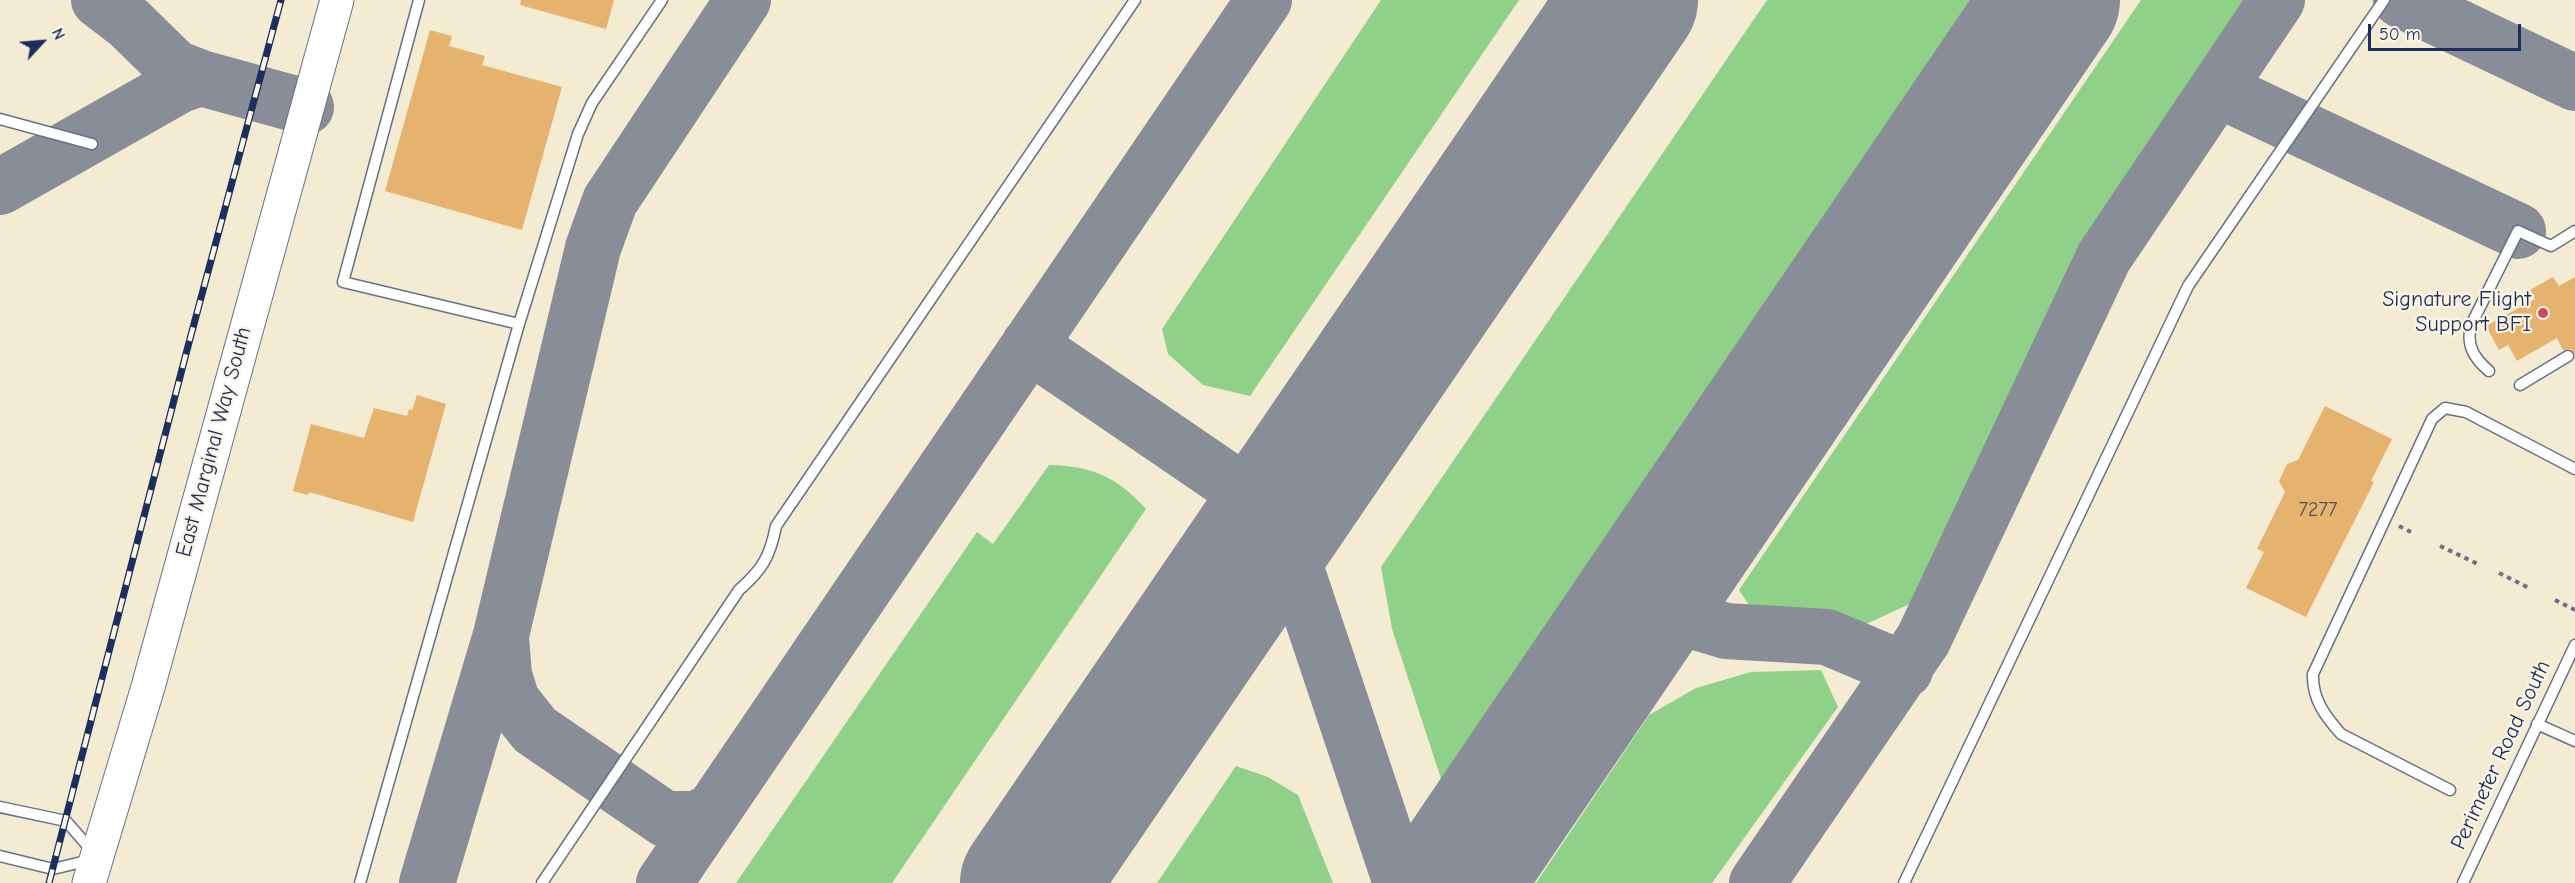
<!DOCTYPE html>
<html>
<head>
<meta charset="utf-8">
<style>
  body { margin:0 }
  #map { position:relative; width:2575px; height:883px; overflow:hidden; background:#f4ebd3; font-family:"Comic Neue",sans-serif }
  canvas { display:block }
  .north { position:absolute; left:12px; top:12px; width:60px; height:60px; -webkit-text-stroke:4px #fcf5e5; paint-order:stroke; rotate:64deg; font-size:16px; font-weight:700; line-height:24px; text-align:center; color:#1b2f5e }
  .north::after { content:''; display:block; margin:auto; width:21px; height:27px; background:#1b2f5e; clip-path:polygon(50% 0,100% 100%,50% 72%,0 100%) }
  .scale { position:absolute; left:2368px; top:24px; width:153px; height:27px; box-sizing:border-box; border:3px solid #1b2f5e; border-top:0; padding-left:8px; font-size:18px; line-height:21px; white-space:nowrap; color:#1b2f5e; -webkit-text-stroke:4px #fcf5e5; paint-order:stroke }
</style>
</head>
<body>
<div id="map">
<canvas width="2575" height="883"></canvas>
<div class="north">N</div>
<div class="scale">50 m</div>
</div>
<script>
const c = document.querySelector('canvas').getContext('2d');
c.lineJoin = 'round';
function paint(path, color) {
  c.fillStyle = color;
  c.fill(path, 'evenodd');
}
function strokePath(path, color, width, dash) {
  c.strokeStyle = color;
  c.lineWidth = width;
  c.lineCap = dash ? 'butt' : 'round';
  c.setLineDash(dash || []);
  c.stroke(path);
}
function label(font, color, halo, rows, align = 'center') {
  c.font = font + ' "Comic Neue",sans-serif';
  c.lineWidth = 4.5;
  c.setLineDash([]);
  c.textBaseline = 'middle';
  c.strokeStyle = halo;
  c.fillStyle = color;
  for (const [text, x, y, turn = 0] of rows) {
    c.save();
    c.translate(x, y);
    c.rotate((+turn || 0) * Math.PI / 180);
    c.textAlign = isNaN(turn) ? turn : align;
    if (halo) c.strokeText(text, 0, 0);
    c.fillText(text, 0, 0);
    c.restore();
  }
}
const green = new Path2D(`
  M 1381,0 L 1519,0 L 1250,396 L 1203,385 L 1168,354 L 1162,329 Z
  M 1767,0 L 1978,0 L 1445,791 L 1392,629 L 1381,567 Z
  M 2141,0 L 2248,0 L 2088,236 L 1936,566 L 1912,603 L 1864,625 L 1783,619 L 1753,611 L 1739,590 Z
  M 1049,465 C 1093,466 1117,477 1146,509 L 892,883 L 736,883 L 977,532 L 993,544 Z
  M 1821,670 L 1838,707 L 1712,883 L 1536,883 L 1649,715 L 1696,688 L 1751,672 Z
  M 1236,766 L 1268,777 L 1298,795 L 1333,883 L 1157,883 Z`);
const taxiway = new Path2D(`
  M 99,0 L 129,23 L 175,68 L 201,78
  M 2401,0 L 2575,83
  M 2217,89 L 2518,231
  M 0,187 L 180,85 L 201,78 L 306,107
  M 1029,345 L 1278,515 L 1401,883
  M 1640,605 L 1726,631 L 1827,637 L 1905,670
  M 501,638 L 504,675 L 512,701 L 535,730 L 665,819 L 696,819 L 714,810
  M 427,883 L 501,635 L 593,248 L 610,201 L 743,0
  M 664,883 L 1264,0
  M 1757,883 L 1923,640 L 2104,257 L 2277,0`);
const runway = new Path2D(`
  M 1028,883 L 1630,0
  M 1452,883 L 2052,0`);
const building = new Path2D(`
  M 521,0 L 614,0 L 606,29 L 520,5 Z
  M 430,30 L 452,36 L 449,46 L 485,56 L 482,65 L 562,87 L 522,230 L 385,191 Z
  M 2553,277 L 2559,286 L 2575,277 L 2575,354 L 2571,349 L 2563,350 L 2557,338 L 2517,361 L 2508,345 L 2499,350 L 2486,326 L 2535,299 L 2530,290 Z
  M 417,395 L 446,404 L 413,522 L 309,492 L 308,495 L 293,491 L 311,424 L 364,438 L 374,408 L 407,416 L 409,409 L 412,410 Z
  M 2325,406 L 2392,439 L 2371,481 L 2374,482 L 2306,617 L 2246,588 L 2264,552 L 2257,549 L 2285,492 L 2279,481 L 2287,464 L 2298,460 Z`);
const path = new Path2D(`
  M 2399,526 L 2415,534
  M 2440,546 L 2480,565
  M 2499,573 L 2531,589
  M 2555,600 L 2575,610`);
const lane = new Path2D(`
  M 419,0 L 343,282 L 519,324
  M 0,119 L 92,144
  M 2489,371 C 2474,358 2466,346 2471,325 L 2518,231 L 2551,246 L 2575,231
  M 2520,385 L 2568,356
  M 2537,724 L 2575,741
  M 2450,790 L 2341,734 C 2325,716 2312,699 2313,674 L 2432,419 L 2445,408 L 2466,412 L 2575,469
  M 0,807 L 66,821 L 93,852
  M 0,856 L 53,869 L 90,860
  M 360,883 L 519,324 L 578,134 L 592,103 L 662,0
  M 542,883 L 739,590 C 762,570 770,557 776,526 L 1135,0
  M 1904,883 L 2188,286 L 2384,0
  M 2463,883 L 2575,645`);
const primary = new Path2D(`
  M 89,883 L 148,687 L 337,0`);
const rail = new Path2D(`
  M 49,883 L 187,350 L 281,0`);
const markers = [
  [2543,313,6,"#d1495b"]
];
const numberNames = [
  ["7277",2318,510]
];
const poiNames = [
  ["Signature Flight",2531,300],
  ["Support BFI",2531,325]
];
const streetNames = [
  ["East Marginal Way South",214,442,-75],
  ["Perimeter Road South",2501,755,-65]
];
paint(green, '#90d189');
strokePath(taxiway, '#888d98', 56);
strokePath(runway, '#888d98', 136);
paint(building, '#e5b36e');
strokePath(lane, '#677187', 13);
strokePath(primary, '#677187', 35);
strokePath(path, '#677187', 4, [4.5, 4.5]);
strokePath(lane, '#fff', 10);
strokePath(primary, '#fff', 33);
strokePath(rail, '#1b2f5e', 7);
strokePath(rail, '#fcf5e5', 4.5, [14]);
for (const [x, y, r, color] of markers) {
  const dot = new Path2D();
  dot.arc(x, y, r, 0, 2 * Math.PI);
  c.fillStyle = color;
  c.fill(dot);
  strokePath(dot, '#fcf5e5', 2);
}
label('20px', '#4e5062', null, numberNames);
label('22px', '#1b2f5e', '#fcf5e5', poiNames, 'right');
label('22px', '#1b2f5e', '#fcf5e5', streetNames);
</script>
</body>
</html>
